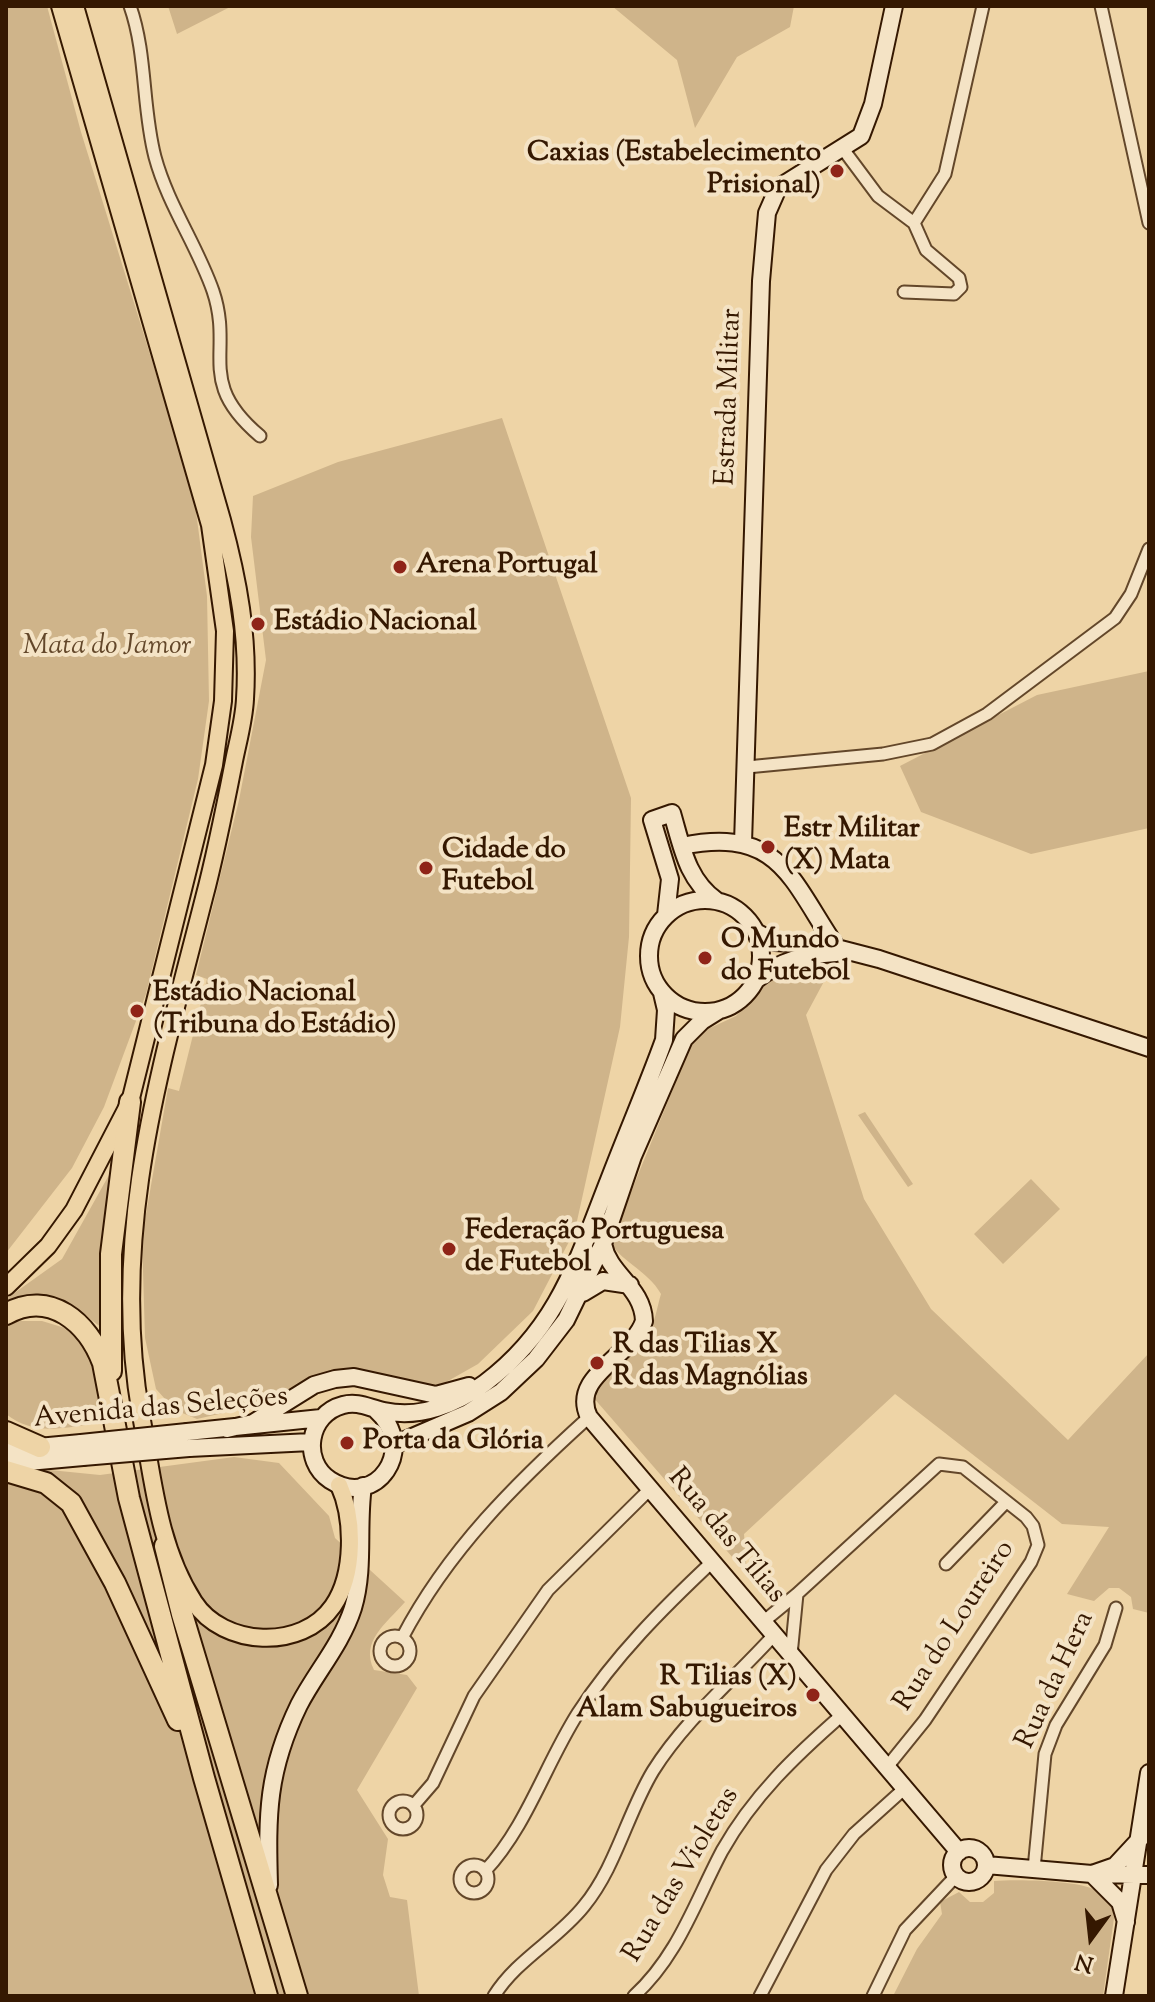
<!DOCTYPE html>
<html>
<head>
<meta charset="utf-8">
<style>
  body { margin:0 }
  #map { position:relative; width:1155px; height:2002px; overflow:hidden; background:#eed4a6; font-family:"Sorts Mill Goudy",serif }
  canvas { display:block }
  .frame { position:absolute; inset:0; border:8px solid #351801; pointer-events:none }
  .north { position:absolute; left:1051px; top:1898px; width:80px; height:80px; -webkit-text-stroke:6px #f4e3c5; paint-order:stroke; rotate:195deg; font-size:22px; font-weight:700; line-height:32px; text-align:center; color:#351801 }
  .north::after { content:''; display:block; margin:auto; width:28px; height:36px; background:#351801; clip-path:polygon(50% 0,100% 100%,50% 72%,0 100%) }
</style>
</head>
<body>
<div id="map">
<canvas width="1155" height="2002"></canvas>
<div class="frame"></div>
<div class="north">N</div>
</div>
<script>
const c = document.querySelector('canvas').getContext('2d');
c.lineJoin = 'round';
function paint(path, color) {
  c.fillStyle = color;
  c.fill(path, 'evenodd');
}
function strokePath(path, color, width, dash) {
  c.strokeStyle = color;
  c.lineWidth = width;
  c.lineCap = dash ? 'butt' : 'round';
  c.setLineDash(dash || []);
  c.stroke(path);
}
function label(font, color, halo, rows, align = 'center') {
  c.font = font + ' "Sorts Mill Goudy",serif';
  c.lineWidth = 8;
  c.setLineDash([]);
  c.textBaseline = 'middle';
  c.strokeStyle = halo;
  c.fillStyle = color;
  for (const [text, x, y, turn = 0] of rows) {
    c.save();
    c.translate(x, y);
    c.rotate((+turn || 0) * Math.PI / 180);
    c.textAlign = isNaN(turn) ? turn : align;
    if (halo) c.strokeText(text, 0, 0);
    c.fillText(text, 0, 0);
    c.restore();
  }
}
const green = new Path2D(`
  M 6,6 L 47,6 L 81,132 L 194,496 L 207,596 L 209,701 L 198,779 L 146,994 L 104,1107 L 72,1168 L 6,1253 Z
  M 168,6 L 232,6 L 177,34 Z
  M 612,6 L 794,6 L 790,27 L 737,57 L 695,128 L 677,60 Z
  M 502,418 L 631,798 L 629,937 L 620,1027 L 575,1230 L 533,1311 L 478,1364 L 432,1390 L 341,1386 L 197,1419 L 175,1410 L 156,1389 L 145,1338 L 142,1237 L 168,1088 L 179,1091 L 207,979 L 196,975 L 239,800 L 266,660 L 251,537 L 253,496 L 338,462 Z
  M 1149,671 L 1149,828 L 1031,854 L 921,812 L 900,766 L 1037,695 Z
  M 836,959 L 806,1015 L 864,1199 L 931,1309 L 1068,1440 L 1149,1353 L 1149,1613 L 1133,1609 L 1131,1597 L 1119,1588 L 1109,1588 L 1094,1601 L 1067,1594 L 1109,1527 L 1062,1524 L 895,1394 L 744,1534 L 747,1574 L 592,1396 C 604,1370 630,1358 646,1336 C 655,1325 657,1307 661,1294 C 648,1270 616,1259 611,1241 L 695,1035 L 736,1016 L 780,967 Z
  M 865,1112 L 913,1184 L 908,1187 L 858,1115 Z
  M 109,1175 L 102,1328 L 76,1308 L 21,1298 L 6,1305 L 6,1299 L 62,1259 Z
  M 1031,1179 L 1060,1209 L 1003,1264 L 974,1234 Z
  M 15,1321 L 42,1321 L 78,1332 C 93,1361 103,1389 98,1423 C 65,1428 33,1436 6,1414 L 6,1326 Z
  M 234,1457 L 279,1463 L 329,1516 L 335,1538 L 405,1602 C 386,1624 360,1641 374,1670 L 407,1675 L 417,1688 L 357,1790 L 388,1839 L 383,1875 L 390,1897 L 407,1900 L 419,1996 L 6,1996 L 6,1478 L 50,1470 L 100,1475 Z
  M 994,1881 C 1016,1879 1083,1880 1100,1892 C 1110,1898 1113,1907 1114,1918 L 1103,1996 L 893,1996 L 917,1949 L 942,1914 L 940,1902 L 959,1892 L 970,1902 L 983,1902 L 994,1893 Z`);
const street = new Path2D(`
  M 130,6 C 147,54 142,108 155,157 C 168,205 197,245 213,291 C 234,353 195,381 260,436
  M 1101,6 L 1149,223
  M 843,149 L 878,196 L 914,223 L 926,250 L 959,278 L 961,287 L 954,294 L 904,292
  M 914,223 L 945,174 L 983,6
  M 747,767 L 883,754 L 932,744 L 987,714 L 1115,618 L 1131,594 L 1149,549
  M 946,1564 L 1006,1502
  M 763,1622 L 797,1594
  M380 1651a15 15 0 1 1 30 0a15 15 0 1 1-30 0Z
  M 402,1638 C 448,1550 516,1483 589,1417
  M 791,1655 L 797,1594 L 939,1464 L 963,1467 L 1026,1517 L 1033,1526 L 1038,1545 L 1031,1562 L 925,1720 L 887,1767
  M389 1815a14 14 0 1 1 28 0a14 14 0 1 1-28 0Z
  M 414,1805 L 433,1783 L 474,1696 L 548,1590 L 650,1489
  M460 1879a14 14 0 1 1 28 0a14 14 0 1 1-28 0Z
  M 1034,1869 L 1045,1754 L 1056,1725 L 1105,1645 L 1116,1608
  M 485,1871 C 527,1826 545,1765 578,1713 C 615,1656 663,1608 712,1562
  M 494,1996 C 517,1959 557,1940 584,1906 C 616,1867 627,1814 653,1771 C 685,1720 734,1679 774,1635
  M 634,1996 C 678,1956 695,1902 722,1851 C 753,1796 795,1756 842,1715
  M 760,1996 L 826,1870 L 854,1834 L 905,1788
  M 873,1996 L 905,1930 L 956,1876`);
const secondary = new Path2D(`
  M 743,843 L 761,281 L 767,213 L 778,188 L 861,136 L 873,104 L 894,6
  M 682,846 C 781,826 791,881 837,948
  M649 956a56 56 0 1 1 112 0a56 56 0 1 1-112 0Z
  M 666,915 L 670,879 L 652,820 L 672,813 C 682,847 687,880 717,901
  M 756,932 L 775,942 L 825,945 L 879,959 L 1149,1048
  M 756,980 C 781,960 804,955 836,953
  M 603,1244 C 609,1275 643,1287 644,1321 C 633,1356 569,1376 589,1417 L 959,1852
  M 583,1293 L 603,1281 L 630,1285
  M 376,1410 C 419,1448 376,1510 330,1480 C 301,1461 308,1414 343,1405 C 358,1401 369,1408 384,1411 C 420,1419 456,1404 485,1383 C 558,1328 577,1261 609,1180 C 627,1133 647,1087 664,1040 L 666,1010 L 662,993
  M 227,1429 L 253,1423 L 314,1385 L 335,1379 L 354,1377 L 436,1395 L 469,1386
  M 187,1432 L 321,1418
  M 396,1444 L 468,1413 L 501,1392 L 536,1359 L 566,1320 L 603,1244 L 633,1156 L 684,1039 L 702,1021 L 718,1011
  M 189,1448 L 311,1442
  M 6,1450 L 81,1443
  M 6,1464 L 83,1457
  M952 1865a17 17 0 1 1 34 0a17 17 0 1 1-34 0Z
  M 986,1865 L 1092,1874 L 1149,1875
  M 269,1885 C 267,1814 267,1771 299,1705 C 316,1672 341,1645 353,1608 C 365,1568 357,1527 363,1486
  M 1126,1922 L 1120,1902 L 1092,1874 L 1115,1866 L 1140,1839
  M 1114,1996 L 1149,1773`);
const primary = new Path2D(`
  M 75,6 L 222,520 C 238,579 249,637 245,699 C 244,720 238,741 234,761 C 225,807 216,853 204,898 C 160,1071 109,1235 141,1415 C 153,1479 158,1546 194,1602 C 223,1647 302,1651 333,1606 C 355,1574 354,1518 339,1485
  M 6,1287 L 48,1246 L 74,1210 L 130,1102 L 214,765 L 223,701 L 225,631 L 210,525 L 60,6`);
const highway = new Path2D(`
  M 6,1314 C 50,1289 88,1323 103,1363 L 129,1498 L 204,1778 L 267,1996
  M 111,1371 L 111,1254 L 130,1102
  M 6,1432 L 40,1447
  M 6,1471 L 46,1483 L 71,1503 L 115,1583 L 178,1720
  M 165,1546 L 182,1614 L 297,1996`);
const secondaryBridge = new Path2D(`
  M 81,1443 L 187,1432
  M 83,1457 L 189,1448`);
const markers = [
  [837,171,8,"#8f2418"],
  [400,567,8,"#8f2418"],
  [258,624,8,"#8f2418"],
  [768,847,8,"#8f2418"],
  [426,868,8,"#8f2418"],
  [705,958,8,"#8f2418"],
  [137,1011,8,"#8f2418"],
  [449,1249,8,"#8f2418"],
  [597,1363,8,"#8f2418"],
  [347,1443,8,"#8f2418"],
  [813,1695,8,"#8f2418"]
];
const poiNames = [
  ["Caxias (Estabelecimento",821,155,"right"],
  ["Prisional)",821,187,"right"],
  ["Arena Portugal",416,567],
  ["Estádio Nacional",274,624],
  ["Estr Militar",784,831],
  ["(X) Mata",784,863],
  ["Cidade do",442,852],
  ["Futebol",442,884],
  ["O Mundo",721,942],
  ["do Futebol",721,974],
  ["Estádio Nacional",153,995],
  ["(Tribuna do Estádio)",153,1027],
  ["Federação Portuguesa",465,1233],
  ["de Futebol",465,1265],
  ["R das Tilias X",613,1347],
  ["R das Magnólias",613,1379],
  ["Porta da Glória",363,1443],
  ["R Tilias (X)",797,1679,"right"],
  ["Alam Sabugueiros",797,1711,"right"]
];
const streetNames = [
  ["Estrada Militar",731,397,-88],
  ["Avenida das Seleções",161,1410,-5],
  ["Rua das Tílias",725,1537,50],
  ["Rua do Loureiro",956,1627,-57],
  ["Rua da Hera",1057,1681,-65],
  ["Rua das Violetas",683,1876,-59]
];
const parkNames = [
  ["Mata do Jamor",107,648]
];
paint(green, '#cfb48a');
strokePath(street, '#63472a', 15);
strokePath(secondary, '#351801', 20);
strokePath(primary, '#351801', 20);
strokePath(highway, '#351801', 24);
strokePath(street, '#f4e3c5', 11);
strokePath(secondary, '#f4e3c5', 16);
strokePath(primary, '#eed4a6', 16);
strokePath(highway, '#eed4a6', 20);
strokePath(secondaryBridge, '#351801', 20, []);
strokePath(secondaryBridge, '#f4e3c5', 16);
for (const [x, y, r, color] of markers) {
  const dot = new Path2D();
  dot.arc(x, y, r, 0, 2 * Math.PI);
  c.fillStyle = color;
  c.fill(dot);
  strokePath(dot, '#f4e3c5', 3);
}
label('bold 28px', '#351801', '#f4e3c5', poiNames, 'left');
label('28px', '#351801', '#f4e3c5', streetNames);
label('italic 28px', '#63472a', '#f4e3c5', parkNames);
</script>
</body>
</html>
